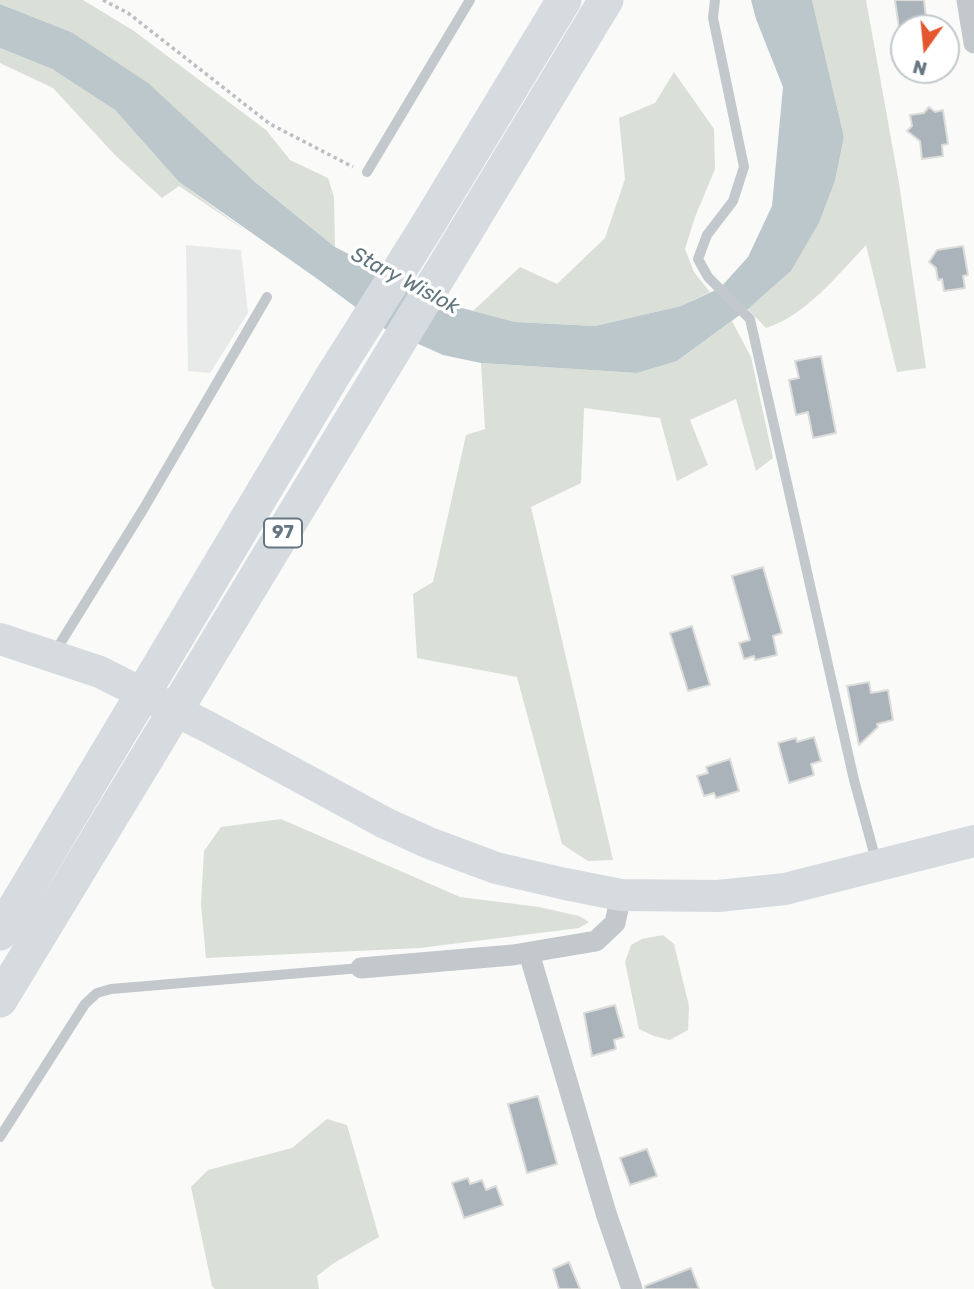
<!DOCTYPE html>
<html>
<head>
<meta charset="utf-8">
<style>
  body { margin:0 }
  #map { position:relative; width:974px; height:1289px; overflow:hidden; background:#fafaf8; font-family:Rubik,sans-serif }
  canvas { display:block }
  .north { position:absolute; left:890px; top:14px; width:70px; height:70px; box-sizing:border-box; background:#fff; border:2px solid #c1c8cd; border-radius:50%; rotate:195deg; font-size:19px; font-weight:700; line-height:28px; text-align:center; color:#657683 }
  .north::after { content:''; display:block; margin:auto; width:24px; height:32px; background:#e4572e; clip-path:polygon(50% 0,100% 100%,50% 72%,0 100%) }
</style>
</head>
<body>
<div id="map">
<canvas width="974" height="1289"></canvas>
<div class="north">N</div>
</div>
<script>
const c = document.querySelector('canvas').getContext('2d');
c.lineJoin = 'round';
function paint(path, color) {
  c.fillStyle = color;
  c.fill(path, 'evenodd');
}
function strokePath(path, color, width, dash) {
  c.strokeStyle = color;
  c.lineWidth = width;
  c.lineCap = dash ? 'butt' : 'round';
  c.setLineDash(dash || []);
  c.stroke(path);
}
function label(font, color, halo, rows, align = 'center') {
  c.font = font + ' Rubik,sans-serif';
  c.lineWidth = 7;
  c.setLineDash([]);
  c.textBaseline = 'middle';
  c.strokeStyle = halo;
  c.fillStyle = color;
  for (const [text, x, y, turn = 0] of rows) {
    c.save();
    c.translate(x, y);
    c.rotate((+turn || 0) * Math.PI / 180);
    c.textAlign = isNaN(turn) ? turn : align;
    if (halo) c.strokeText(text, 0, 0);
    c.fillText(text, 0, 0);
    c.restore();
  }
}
const built = new Path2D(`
  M 186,245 L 241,250 L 248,313 L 210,373 L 188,371 Z`);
const green = new Path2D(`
  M 0,0 L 83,0 L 134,31 L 266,130 L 290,160 L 328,178 L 334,197 L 335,247 L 71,32 L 0,4 Z
  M 812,0 L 866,0 L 899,183 L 926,368 L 897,372 L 866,245 C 837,276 806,315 766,328 L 748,309 L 791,271 L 819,223 L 835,181 L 844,137 Z
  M 0,48 L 52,69 L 115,110 L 179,182 L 249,233 L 179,186 L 162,198 L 115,155 L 53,88 L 0,63 Z
  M 674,72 L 714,129 L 715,169 L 695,217 L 685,249 L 694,272 L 710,292 L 681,306 L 595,326 L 515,322 L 473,311 L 520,267 L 557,284 L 605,238 L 625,179 L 619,118 L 655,103 Z
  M 732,321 L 751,357 L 773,458 L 756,471 L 736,399 L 690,420 L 708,465 L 677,481 L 660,418 L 584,408 L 581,483 L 531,507 L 613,860 L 588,861 L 562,844 L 517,677 L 417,658 L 413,594 L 433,582 L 466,435 L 485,429 L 481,363 L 637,373 L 677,361 Z
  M 281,819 L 460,897 L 539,907 L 579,916 L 589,922 L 579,928 L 420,948 L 206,958 L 201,904 L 204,851 L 221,827 Z
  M 663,935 L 674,944 L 689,1006 L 688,1030 L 670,1040 L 654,1036 L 639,1029 L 625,962 L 631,945 L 642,939 Z
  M 327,1119 L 347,1125 L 379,1237 L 334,1263 L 317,1276 L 319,1289 L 215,1289 L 212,1286 L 191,1187 L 208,1170 L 292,1148 Z`);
const water = new Path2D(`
  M 751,0 L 812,0 L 844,137 L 835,181 L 819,223 L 791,271 L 748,309 L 677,361 L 637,373 L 481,363 L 443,355 L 385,329 L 319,280 L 179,182 L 115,110 L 52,69 L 0,48 L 0,4 L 71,32 L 148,83 L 255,182 L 335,247 L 443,303 L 515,322 L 595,326 L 681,306 L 720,288 L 748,257 L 772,206 L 783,87 L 756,19 Z`);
const building = new Path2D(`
  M 895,0 L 924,0 L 927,28 L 899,28 Z
  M 929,107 L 935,112 L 943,110 L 948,144 L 942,145 L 943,156 L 922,159 L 920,141 L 907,131 L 912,126 L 910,115 L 924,113 Z
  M 963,246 L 968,275 L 963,276 L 965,288 L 944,291 L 942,279 L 938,280 L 936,268 L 929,262 L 937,250 Z
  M 821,356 L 836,433 L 813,438 L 808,412 L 796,415 L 789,380 L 799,378 L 795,361 Z
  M 763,567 L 782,633 L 773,636 L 777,655 L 755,660 L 754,656 L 744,659 L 739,643 L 750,640 L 732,576 Z
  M 692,626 L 710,685 L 688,691 L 670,633 Z
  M 869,682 L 871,693 L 888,690 L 893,720 L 877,724 L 878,727 L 859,745 L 847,686 Z
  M 814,737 L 821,761 L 811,764 L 814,775 L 789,783 L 778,743 L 796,738 L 797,742 Z
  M 730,759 L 739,791 L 716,798 L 714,793 L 704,796 L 697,776 L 708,773 L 706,767 Z
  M 615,1005 L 624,1037 L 614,1040 L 616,1049 L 592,1056 L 584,1013 Z
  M 538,1096 L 557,1164 L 527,1173 L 508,1104 Z
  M 647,1149 L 657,1176 L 630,1185 L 620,1158 Z
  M 468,1178 L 470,1184 L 482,1180 L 486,1190 L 496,1186 L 503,1205 L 464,1218 L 452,1183 Z
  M 569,1262 L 580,1289 L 559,1289 L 553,1269 Z
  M 691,1268 L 699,1289 L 645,1289 L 645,1286 Z`);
const path = new Path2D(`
  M 103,0 L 128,13 L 270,124 L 353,167`);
const lane = new Path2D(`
  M 715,0 L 713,18 L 744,167 L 733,201 L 707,235 L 698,259 L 708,277 L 750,319 L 854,780 L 877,864
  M 367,172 L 470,0
  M 53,655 L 144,508 L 267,297
  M 0,1137 L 85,1004 L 97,993 L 111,989 L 361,968`);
const street = new Path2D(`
  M 967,0 L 974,43
  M 529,953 L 606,1213 L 632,1289
  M 361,968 L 513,955 L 596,941 L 615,923 L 621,895`);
const secondary = new Path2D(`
  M 0,639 L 100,672 L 210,728 L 385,823 L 429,843 L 496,868 L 565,884 L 621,895 L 718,896 L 785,889 L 974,841`);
const primary = new Path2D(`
  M 0,933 L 332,377 L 424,231 L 564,0
  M 0,1000 L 606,0`);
const shields = [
  [283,533,38]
];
const shieldNames = [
  ["97",283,533]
];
const waterNames = [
  ["Stary Wislok",405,281,28]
];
paint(built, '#e8e9e9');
paint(green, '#dadfd7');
paint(water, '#bbc7cb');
paint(building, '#aab3b9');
strokePath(building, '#dcdcda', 2);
strokePath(path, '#bbbfc2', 3.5, [3.5, 3.5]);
strokePath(lane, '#c3c8cc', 10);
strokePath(street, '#c3c8cc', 21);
strokePath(secondary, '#d6dbdf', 32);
strokePath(primary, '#d6dbdf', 35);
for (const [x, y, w] of shields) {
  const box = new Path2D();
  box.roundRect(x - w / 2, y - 14.5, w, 29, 5);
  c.fillStyle = '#fff';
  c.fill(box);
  strokePath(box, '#657683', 2);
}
label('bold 18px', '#657683', null, shieldNames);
label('italic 21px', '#60757c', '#fff', waterNames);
</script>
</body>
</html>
